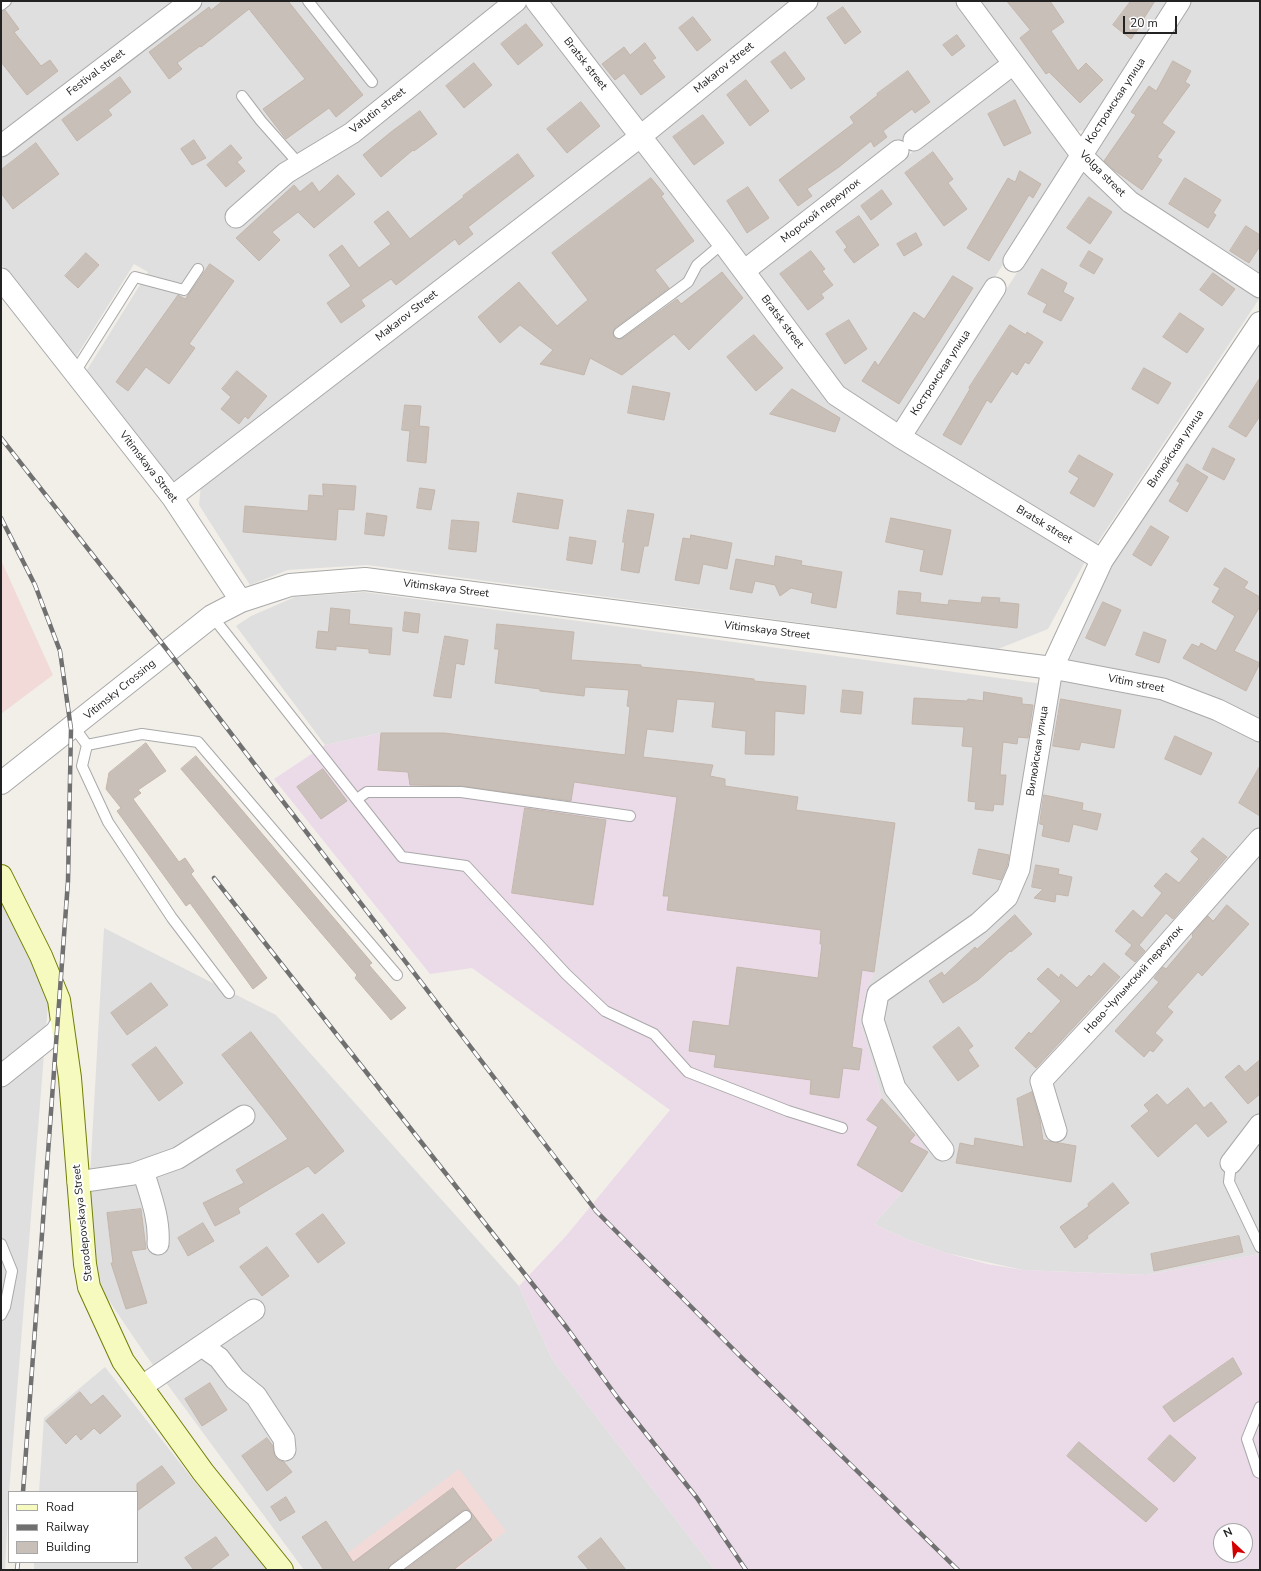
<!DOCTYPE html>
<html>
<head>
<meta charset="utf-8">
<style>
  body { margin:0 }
  #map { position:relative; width:1261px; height:1571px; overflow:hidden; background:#f2efe9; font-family:"Nunito Sans",sans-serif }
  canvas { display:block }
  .frame { position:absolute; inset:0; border:2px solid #222; pointer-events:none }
  .legend { position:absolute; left:8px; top:1491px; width:130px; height:72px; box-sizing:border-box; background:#fff; border:1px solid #a7a7a7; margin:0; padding:5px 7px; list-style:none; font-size:12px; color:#222 }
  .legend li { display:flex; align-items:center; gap:8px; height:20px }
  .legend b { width:20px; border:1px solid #a7a7a7 }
  .north { position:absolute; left:1213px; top:1523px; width:40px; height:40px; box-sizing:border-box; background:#fff; border:1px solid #a7a7a7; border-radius:50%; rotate:334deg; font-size:11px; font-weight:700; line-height:16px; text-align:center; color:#222 }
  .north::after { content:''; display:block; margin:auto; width:14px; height:18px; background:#d40000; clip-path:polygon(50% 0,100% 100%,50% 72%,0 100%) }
  .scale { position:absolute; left:1123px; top:16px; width:54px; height:18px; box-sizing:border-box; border:2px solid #222; border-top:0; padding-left:5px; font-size:12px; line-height:14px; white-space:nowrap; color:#222; -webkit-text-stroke:3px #fff; paint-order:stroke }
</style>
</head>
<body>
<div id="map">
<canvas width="1261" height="1571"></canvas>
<div class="frame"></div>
<ul class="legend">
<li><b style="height:5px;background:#f7fabf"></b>Road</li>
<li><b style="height:5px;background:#707070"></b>Railway</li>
<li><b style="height:11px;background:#c7bfb8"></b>Building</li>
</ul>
<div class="north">N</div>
<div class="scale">20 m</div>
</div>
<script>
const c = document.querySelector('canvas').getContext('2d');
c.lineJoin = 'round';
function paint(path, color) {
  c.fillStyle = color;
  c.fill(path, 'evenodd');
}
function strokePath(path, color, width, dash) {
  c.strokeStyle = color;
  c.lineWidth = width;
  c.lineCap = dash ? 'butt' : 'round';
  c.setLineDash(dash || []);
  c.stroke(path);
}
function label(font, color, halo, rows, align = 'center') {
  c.font = font + ' "Nunito Sans",sans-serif';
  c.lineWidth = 4;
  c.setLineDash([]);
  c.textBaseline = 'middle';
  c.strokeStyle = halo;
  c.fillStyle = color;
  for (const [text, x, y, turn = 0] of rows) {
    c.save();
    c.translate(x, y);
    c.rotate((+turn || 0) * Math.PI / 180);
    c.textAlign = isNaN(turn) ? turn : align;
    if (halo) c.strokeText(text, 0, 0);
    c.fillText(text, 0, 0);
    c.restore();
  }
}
const residential = new Path2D(`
  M 1,1 L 177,1 L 1,135 Z
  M 205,1 L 503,1 L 526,2 L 631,133 L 172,485 L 85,373 L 148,272 L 134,264 L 74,360 L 1,264 L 1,154 Z
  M 546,1 L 792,1 L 641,124 Z
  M 820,1 L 956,1 L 1002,63 L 746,262 L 652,137 Z
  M 978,1 L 1173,1 L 1091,130 L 1075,131 Z
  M 1191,1 L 1260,1 L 1260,274 L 1137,194 L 1093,156 Z
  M 1011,76 L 1073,159 L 896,426 L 842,387 L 756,273 Z
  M 642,145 L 832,401 L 1087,558 L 1048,629 L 998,649 L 367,565 L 288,570 L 250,585 L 199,505 L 201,485 Z
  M 1083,171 L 1124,208 L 1259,299 L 1094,548 L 911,436 Z
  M 1260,344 L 1260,1254 L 1146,1275 L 1023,1270 L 946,1253 L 906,1239 L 874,1224 L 902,1192 L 915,1135 L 882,1099 L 860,1020 L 866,992 L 874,972 L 894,823 L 796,810 L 797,797 L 725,786 L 710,776 L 713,765 L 381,733 L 325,745 L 236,626 L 251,616 L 295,597 L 364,592 L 1058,686 L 1113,561 Z
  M 1,898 L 33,959 L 48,1004 L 9,1492 L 5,1570 L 1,1570 Z
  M 104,928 L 276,1015 L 519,1286 L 552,1359 L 715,1570 L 456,1570 L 505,1531 L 325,1570 L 304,1570 L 145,1354 L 85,1265 Z
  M 105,1367 L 194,1481 L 267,1570 L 34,1570 L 34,1562 L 137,1562 L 137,1492 L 39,1492 L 44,1418 Z`);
const commercial = new Path2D(`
  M 1,560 L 53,675 L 1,714 Z
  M 459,1469 L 506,1531 L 456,1570 L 325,1570 Z`);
const industrial = new Path2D(`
  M 381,733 L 444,733 L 713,765 L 711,776 L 725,779 L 725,786 L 798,797 L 796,810 L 895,823 L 874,972 L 866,992 L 860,1020 L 882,1099 L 915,1135 L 928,1152 L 902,1192 L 874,1224 L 906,1239 L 946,1253 L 987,1264 L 1023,1270 L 1146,1275 L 1260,1254 L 1260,1570 L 715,1570 L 552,1359 L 519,1286 L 566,1236 L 670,1110 L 472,968 L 430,974 L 274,779 L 325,745 ZM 1221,1531 L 1245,1531 L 1245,1555 L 1221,1555 Z`);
const building = new Path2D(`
  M 223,1 L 288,1 L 363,95 L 336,117 L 329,108 L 286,139 L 263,109 L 305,79 L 249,9 L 201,47 L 200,46 L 177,63 L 182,69 L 169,79 L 149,52 L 209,7 L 211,10 Z
  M 1007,1 L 1050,1 L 1064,22 L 1051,31 L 1078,71 L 1086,63 L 1103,80 L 1080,103 L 1049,72 L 1046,74 L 1020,38 L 1030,30 Z
  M 1131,1 L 1155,1 L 1144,18 L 1145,19 L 1131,39 L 1113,25 Z
  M 843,7 L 861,32 L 845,44 L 827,18 Z
  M 5,10 L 19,29 L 14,32 L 41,66 L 50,60 L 58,71 L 27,95 L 1,62 L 1,11 Z
  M 693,17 L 711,40 L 697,51 L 679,28 Z
  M 526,24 L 543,45 L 518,65 L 501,44 Z
  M 957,35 L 965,46 L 952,56 L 943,45 Z
  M 645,43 L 656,58 L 652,60 L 665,77 L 641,95 L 624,73 L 615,80 L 602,64 L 624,47 L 630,55 Z
  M 785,52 L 805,79 L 791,89 L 771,62 Z
  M 1173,61 L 1191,71 L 1185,82 L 1190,85 L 1162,123 L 1175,132 L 1157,157 L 1162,160 L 1142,190 L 1114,170 L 1104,161 L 1136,115 L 1131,112 L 1149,86 L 1156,91 Z
  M 474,63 L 492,85 L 464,108 L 446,86 Z
  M 908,71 L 930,102 L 915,113 L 912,109 L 883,131 L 887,137 L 874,147 L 871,141 L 839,167 L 807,189 L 812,196 L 798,206 L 779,180 L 854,123 L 850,117 L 878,95 L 877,94 Z
  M 120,77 L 131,92 L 108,110 L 112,115 L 77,141 L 62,120 Z
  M 746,80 L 769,111 L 750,126 L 727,95 Z
  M 1015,100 L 1031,133 L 1004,146 L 988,114 Z
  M 581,102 L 600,126 L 567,153 L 547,129 Z
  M 420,111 L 437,134 L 414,151 L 413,150 L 381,177 L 363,155 L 391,132 Z
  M 703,115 L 724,143 L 694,165 L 673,137 Z
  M 194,140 L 206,158 L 192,165 L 181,149 Z
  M 36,143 L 59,174 L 13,209 L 1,193 L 1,170 Z
  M 231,145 L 242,158 L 237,162 L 245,171 L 226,187 L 207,165 Z
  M 933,152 L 953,179 L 948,183 L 967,209 L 944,226 L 905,173 Z
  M 518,154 L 534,176 L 468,227 L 473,234 L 459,245 L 455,239 L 396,285 L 391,279 L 361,300 L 365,306 L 341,323 L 327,303 L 351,286 L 329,255 L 342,245 L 359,268 L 391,244 L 374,222 L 388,211 L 410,239 L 464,197 L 463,196 Z
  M 1020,171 L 1041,184 L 1033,198 L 1029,195 L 989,261 L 967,248 L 1008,178 L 1015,182 Z
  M 338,175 L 355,194 L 314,228 L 298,212 L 272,232 L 280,240 L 259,261 L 236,238 L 294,185 L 300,192 L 312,182 L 319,192 Z
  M 651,178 L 664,194 L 661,196 L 694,241 L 655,270 L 669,288 L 615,328 L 613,333 L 614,337 L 619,339 L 623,338 L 677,299 L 681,304 L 722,272 L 743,298 L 689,350 L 674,334 L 622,375 L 590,358 L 584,375 L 540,364 L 553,350 L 520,325 L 500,343 L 478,317 L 519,282 L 557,326 L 588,300 L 552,253 Z
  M 1185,178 L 1221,200 L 1213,213 L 1216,215 L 1208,228 L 1169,204 Z
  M 748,187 L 769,218 L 747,233 L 727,201 Z
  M 882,190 L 892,204 L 871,220 L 861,206 Z
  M 1089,197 L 1112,212 L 1090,244 L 1067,228 Z
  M 859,216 L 879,245 L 854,263 L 844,250 L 847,247 L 836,232 Z
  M 1246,226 L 1260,235 L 1260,246 L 1249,263 L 1230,251 Z
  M 916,233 L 922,245 L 904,256 L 897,244 Z
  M 811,251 L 825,269 L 822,271 L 833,285 L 821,294 L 824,298 L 808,310 L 780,274 Z
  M 1089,251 L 1103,259 L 1094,274 L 1080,266 Z
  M 86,253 L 99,265 L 78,288 L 65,276 Z
  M 210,264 L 234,281 L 189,344 L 195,348 L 169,384 L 146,367 L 128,391 L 116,382 L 178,295 L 185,299 Z
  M 1042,269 L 1067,283 L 1063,292 L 1074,298 L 1061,321 L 1043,312 L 1047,304 L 1028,294 Z
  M 1213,273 L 1235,289 L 1222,306 L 1200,290 Z
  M 953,276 L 973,288 L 899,404 L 862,381 L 875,361 L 878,366 L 914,312 L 924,319 Z
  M 1180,313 L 1204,329 L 1187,353 L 1163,337 Z
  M 849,320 L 867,349 L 845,364 L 826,334 Z
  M 1010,325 L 1026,335 L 1027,332 L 1043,342 L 1029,364 L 1025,362 L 1017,375 L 1012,371 L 991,403 L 987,400 L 961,445 L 943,435 L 970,389 L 969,388 Z
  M 754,335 L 783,368 L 756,391 L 727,357 Z
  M 1144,368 L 1171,383 L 1158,404 L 1132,389 Z
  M 237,371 L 267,396 L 248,419 L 245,416 L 239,424 L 221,409 L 231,397 L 222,389 Z
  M 1260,378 L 1260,416 L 1246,437 L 1229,427 Z
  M 633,386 L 670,393 L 664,420 L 628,413 Z
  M 792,389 L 840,418 L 835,432 L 770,414 Z
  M 405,405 L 421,406 L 419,426 L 429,427 L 426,463 L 407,461 L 410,431 L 402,430 Z
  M 1213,448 L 1235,459 L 1224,480 L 1203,469 Z
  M 1079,455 L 1113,474 L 1094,507 L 1070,493 L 1079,478 L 1069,472 Z
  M 1187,464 L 1208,477 L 1187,512 L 1169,501 L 1180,483 L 1177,481 Z
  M 323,484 L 356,486 L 354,510 L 338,509 L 336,540 L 243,532 L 245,506 L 308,511 L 309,495 L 323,496 Z
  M 420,488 L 435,490 L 431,510 L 417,508 Z
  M 518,493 L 563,500 L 558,529 L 513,522 Z
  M 628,510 L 654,514 L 648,546 L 644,546 L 639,573 L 621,570 L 625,542 L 623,542 Z
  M 367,513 L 387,516 L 384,536 L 365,534 Z
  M 891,518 L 951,530 L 942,575 L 920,571 L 924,550 L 886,542 Z
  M 452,520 L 479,522 L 476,552 L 449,549 Z
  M 1151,526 L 1169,537 L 1151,566 L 1133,555 Z
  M 691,535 L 732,543 L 727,569 L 703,564 L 699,584 L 675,580 L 683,538 L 690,539 Z
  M 570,537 L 596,541 L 592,564 L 567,560 Z
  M 776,556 L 802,561 L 801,565 L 842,572 L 836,608 L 811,603 L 813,593 L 791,588 L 780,596 L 775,585 L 755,581 L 752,593 L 730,589 L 736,559 L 774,566 Z
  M 1225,568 L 1248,582 L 1244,588 L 1260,597 L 1260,606 L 1234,651 L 1260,663 L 1246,691 L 1183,658 L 1192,644 L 1199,647 L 1201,643 L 1216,651 L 1235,616 L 1212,602 L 1220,588 L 1214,585 Z
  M 899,591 L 921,593 L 920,602 L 948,605 L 949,600 L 981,603 L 982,597 L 1000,598 L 999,602 L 1019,604 L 1017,628 L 897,614 Z
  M 1103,602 L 1121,610 L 1105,646 L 1086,638 Z
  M 331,608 L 350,610 L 349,624 L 392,628 L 390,655 L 369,653 L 369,649 L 336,646 L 336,650 L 316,648 L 318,631 L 328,632 Z
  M 405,612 L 420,614 L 418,633 L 403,631 Z
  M 497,624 L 574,632 L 571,660 L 641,665 L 641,667 L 695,672 L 754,679 L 754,681 L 806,686 L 804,714 L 775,711 L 774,755 L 745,754 L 746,731 L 712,727 L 715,702 L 677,699 L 673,732 L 647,729 L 643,757 L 713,765 L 710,776 L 725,779 L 725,786 L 798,797 L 796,810 L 895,823 L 874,972 L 862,970 L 852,1047 L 862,1049 L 859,1070 L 843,1068 L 839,1098 L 810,1094 L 811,1080 L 714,1067 L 716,1055 L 689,1051 L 693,1021 L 729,1026 L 737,967 L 818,978 L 822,944 L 820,944 L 821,930 L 667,910 L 669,896 L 663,896 L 677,797 L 574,782 L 571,801 L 462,786 L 410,785 L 408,772 L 378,770 L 381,733 L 444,733 L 625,755 L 630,707 L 627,706 L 629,690 L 585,687 L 584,696 L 540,691 L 540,689 L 495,683 L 499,649 L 495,649 Z
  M 1144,632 L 1166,640 L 1159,663 L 1136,655 Z
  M 445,636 L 468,640 L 464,665 L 456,663 L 451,698 L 434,696 Z
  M 843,690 L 863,692 L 861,714 L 841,712 Z
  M 984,692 L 1022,698 L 1022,704 L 1033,705 L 1028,738 L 1018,737 L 1017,744 L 1003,742 L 1000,775 L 1006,775 L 1003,805 L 994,804 L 993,811 L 975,809 L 976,802 L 968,801 L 973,747 L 962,746 L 964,727 L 912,724 L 914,698 L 967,701 L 968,699 L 983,701 Z
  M 1061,699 L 1121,710 L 1114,748 L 1081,742 L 1079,750 L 1053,746 Z
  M 1175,736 L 1212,753 L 1201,775 L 1165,759 Z
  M 146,743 L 166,771 L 138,790 L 141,793 L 133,799 L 179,862 L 185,858 L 194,871 L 191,874 L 267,978 L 253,989 L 190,903 L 186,906 L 117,811 L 121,808 L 106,789 L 109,773 Z
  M 196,756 L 372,963 L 369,965 L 406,1008 L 391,1020 L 355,978 L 357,975 L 181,769 Z
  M 1260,766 L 1260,816 L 1239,803 Z
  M 323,769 L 347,801 L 321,819 L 297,787 Z
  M 1044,795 L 1083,803 L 1082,810 L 1101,814 L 1097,830 L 1073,824 L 1069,842 L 1042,836 L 1044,825 L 1040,824 Z
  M 525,808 L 606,820 L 593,905 L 512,893 Z
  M 1203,838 L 1227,857 L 1173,919 L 1166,913 L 1139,945 L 1145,951 L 1135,962 L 1125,954 L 1132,945 L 1115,931 L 1133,910 L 1142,918 L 1162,893 L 1154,886 L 1166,873 L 1179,883 L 1199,859 L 1191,852 Z
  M 979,849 L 1009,855 L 1007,866 L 1001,880 L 973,874 Z
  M 1036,865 L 1059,869 L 1058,874 L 1072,877 L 1068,896 L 1056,894 L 1055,902 L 1034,898 L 1043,889 L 1032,887 Z
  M 1227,905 L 1249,924 L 1202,976 L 1198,972 L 1167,1007 L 1173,1012 L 1155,1033 L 1163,1040 L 1153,1052 L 1150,1050 L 1144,1057 L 1115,1031 L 1159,982 L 1154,978 L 1163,967 L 1166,969 L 1193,937 L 1192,934 L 1208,916 L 1213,921 Z
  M 1015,915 L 1032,934 L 1011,952 L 1010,951 L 978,980 L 943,1003 L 929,981 L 942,972 L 944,976 L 975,947 L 977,949 Z
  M 1104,963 L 1120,977 L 1036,1068 L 1015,1048 L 1029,1032 L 1031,1034 L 1061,1001 L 1037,979 L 1048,968 L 1059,978 L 1061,974 L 1077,988 L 1089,975 L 1091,977 Z
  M 151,983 L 168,1005 L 127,1035 L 111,1013 Z
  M 959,1027 L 973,1046 L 968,1050 L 979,1066 L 958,1081 L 933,1047 Z
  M 251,1032 L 344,1151 L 315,1174 L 308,1166 L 238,1208 L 240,1213 L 215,1226 L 203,1203 L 244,1183 L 236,1170 L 288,1139 L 222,1055 Z
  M 156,1047 L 183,1083 L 159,1101 L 132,1065 Z
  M 1260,1060 L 1260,1094 L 1248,1104 L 1225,1077 L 1239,1065 L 1245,1072 Z
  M 1188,1088 L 1204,1108 L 1211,1102 L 1227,1122 L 1208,1137 L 1196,1123 L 1158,1157 L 1131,1126 L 1149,1111 L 1144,1105 L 1157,1094 L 1167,1105 Z
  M 1032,1092 L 1040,1120 L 1043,1140 L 1076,1146 L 1071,1182 L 956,1163 L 960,1143 L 974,1146 L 975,1138 L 1024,1147 L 1017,1099 Z
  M 882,1099 L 915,1135 L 909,1142 L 928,1152 L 902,1192 L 857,1165 L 878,1127 L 867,1120 Z
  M 1113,1183 L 1129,1203 L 1087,1236 L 1088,1238 L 1075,1248 L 1060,1227 L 1089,1206 L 1088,1204 Z
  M 141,1209 L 146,1249 L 131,1251 L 147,1303 L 126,1309 L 111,1263 L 113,1263 L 107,1213 Z
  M 323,1214 L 345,1243 L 318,1263 L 296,1234 Z
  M 203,1223 L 214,1241 L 188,1256 L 178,1238 Z
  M 1239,1236 L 1243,1252 L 1154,1271 L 1151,1254 Z
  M 267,1247 L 289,1276 L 262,1296 L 240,1267 Z
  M 1233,1358 L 1242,1374 L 1174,1422 L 1163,1407 Z
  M 210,1383 L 227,1410 L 202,1426 L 185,1399 Z
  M 80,1392 L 91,1405 L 103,1395 L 121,1416 L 100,1434 L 94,1428 L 81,1440 L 76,1434 L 66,1444 L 46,1421 Z
  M 1170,1435 L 1196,1458 L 1174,1482 L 1148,1459 Z
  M 267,1438 L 273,1446 L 275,1457 L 280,1461 L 284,1462 L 292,1472 L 267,1491 L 242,1456 Z
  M 1079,1442 L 1158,1509 L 1146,1522 L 1067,1456 Z
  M 162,1466 L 175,1483 L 137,1511 L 137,1484 Z
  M 453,1488 L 492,1540 L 453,1570 L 405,1570 L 470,1521 L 472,1515 L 468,1510 L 462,1511 L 390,1565 L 388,1570 L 324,1570 L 302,1537 L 326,1521 L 353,1562 Z
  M 286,1497 L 295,1512 L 280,1521 L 271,1507 Z
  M 216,1537 L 229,1555 L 209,1570 L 194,1570 L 185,1558 Z
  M 601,1538 L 626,1570 L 589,1570 L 578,1557 Z`);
const service = new Path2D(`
  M 308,1 L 372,82
  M 1,5 L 6,1
  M 242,96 L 261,121 L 300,165
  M 619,333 L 688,282 L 697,265 L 723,243
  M 75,372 L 135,277 L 184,290 L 198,269
  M 212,616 L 402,857 L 466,866 L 566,974 L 605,1011 L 654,1034 L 688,1072 L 788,1111 L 842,1128
  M 74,727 L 87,745 L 142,734 L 198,742 L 397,975
  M 87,745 L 82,766 L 108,822 L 172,918 L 229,993
  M 357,799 L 367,792 L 461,792 L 630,816
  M 1231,1163 L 1229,1182 L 1260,1247
  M 1,1244 L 12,1271 L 5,1307 L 1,1315
  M 1260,1407 L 1247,1439 L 1258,1472 L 1260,1473
  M 394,1570 L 466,1516`);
const minor = new Path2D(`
  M 536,1 L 723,243 L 836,395 L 900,437 L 1102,560
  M 967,1 L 1083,157 L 1130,202 L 1260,287
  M 914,140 L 1013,64
  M 1,146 L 191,1
  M 236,217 L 286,173 L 352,133 L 516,1
  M 1014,261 L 1180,1
  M 744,271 L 898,151
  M 1,279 L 172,497 L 241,601
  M 900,437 L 995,288
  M 172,497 L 641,136 L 807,1
  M 1,1076 L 56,1032 L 62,1022
  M 1056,1131 L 1041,1081 L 1140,975 L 1260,839
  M 943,1150 L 895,1088 L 873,1020 L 878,994 L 979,923 L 1007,897 L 1019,869 L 1052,668 L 1163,689 L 1218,710 L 1260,731
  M 1231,1163 L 1260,1125
  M 143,1171 C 150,1194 160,1219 158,1244
  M 78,1182 L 133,1174 L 178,1158 L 244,1116
  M 202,1346 L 219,1358 L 235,1379 L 256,1396 L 284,1439 L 285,1450
  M 141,1387 L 254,1310`);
const tertiary = new Path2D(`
  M 1,783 L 212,616 L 241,601 L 290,585 L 365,579 L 1052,668 L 1102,560 L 1260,323`);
const secondary = new Path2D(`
  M 1,876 L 41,956 L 59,1000 L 70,1078 L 85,1264 L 89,1287 L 123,1361 L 203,1472 L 282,1570`);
const rail = new Path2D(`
  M 1,438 L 168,651 L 596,1211 L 742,1358 L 958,1570
  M 1,518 L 35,585 L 60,651 L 71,729 L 68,881 L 23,1492
  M 214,878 L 567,1328 L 617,1397 L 697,1498 L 746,1570
  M 17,1570 L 18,1562`);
const streetNames = [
  ["Bratsk street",585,64,52],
  ["Makarov street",724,68,-39],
  ["Festival street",96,73,-37],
  ["Костромская улица",1116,101,-57],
  ["Vatutin street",378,111,-38],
  ["Volga street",1102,174,45],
  ["Морской переулок",821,211,-38],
  ["Makarov Street",407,316,-38],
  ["Bratsk street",782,322,53],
  ["Костромская улица",941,373,-57],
  ["Вилюйская улица",1176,449,-56],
  ["Vitimskaya Street",148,467,52],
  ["Bratsk street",1044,525,31],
  ["Vitimskaya Street",446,589,7],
  ["Vitimskaya Street",767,631,7],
  ["Vitim street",1136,684,11],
  ["Vitimsky Crossing",120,690,-39],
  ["Вилюйская улица",1038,751,-81],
  ["Ново-Чулымский переулок",1134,980,-48],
  ["Starodepovskaya Street",83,1223,-96]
];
paint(residential, '#e0dfdf');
paint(commercial, '#f2dad9');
paint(industrial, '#ebdbe8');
paint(building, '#c7bfb8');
strokePath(building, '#c4b6ab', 1);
strokePath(service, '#a9a9a9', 12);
strokePath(minor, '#a9a9a9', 23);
strokePath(tertiary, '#a9a9a9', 24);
strokePath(secondary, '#707d05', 24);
strokePath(service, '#fff', 10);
strokePath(minor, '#fff', 21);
strokePath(tertiary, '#fff', 22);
strokePath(secondary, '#f7fabf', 22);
strokePath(rail, '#707070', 4.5);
strokePath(rail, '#fff', 3, [9]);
label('11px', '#222', '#fff', streetNames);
</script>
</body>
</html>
